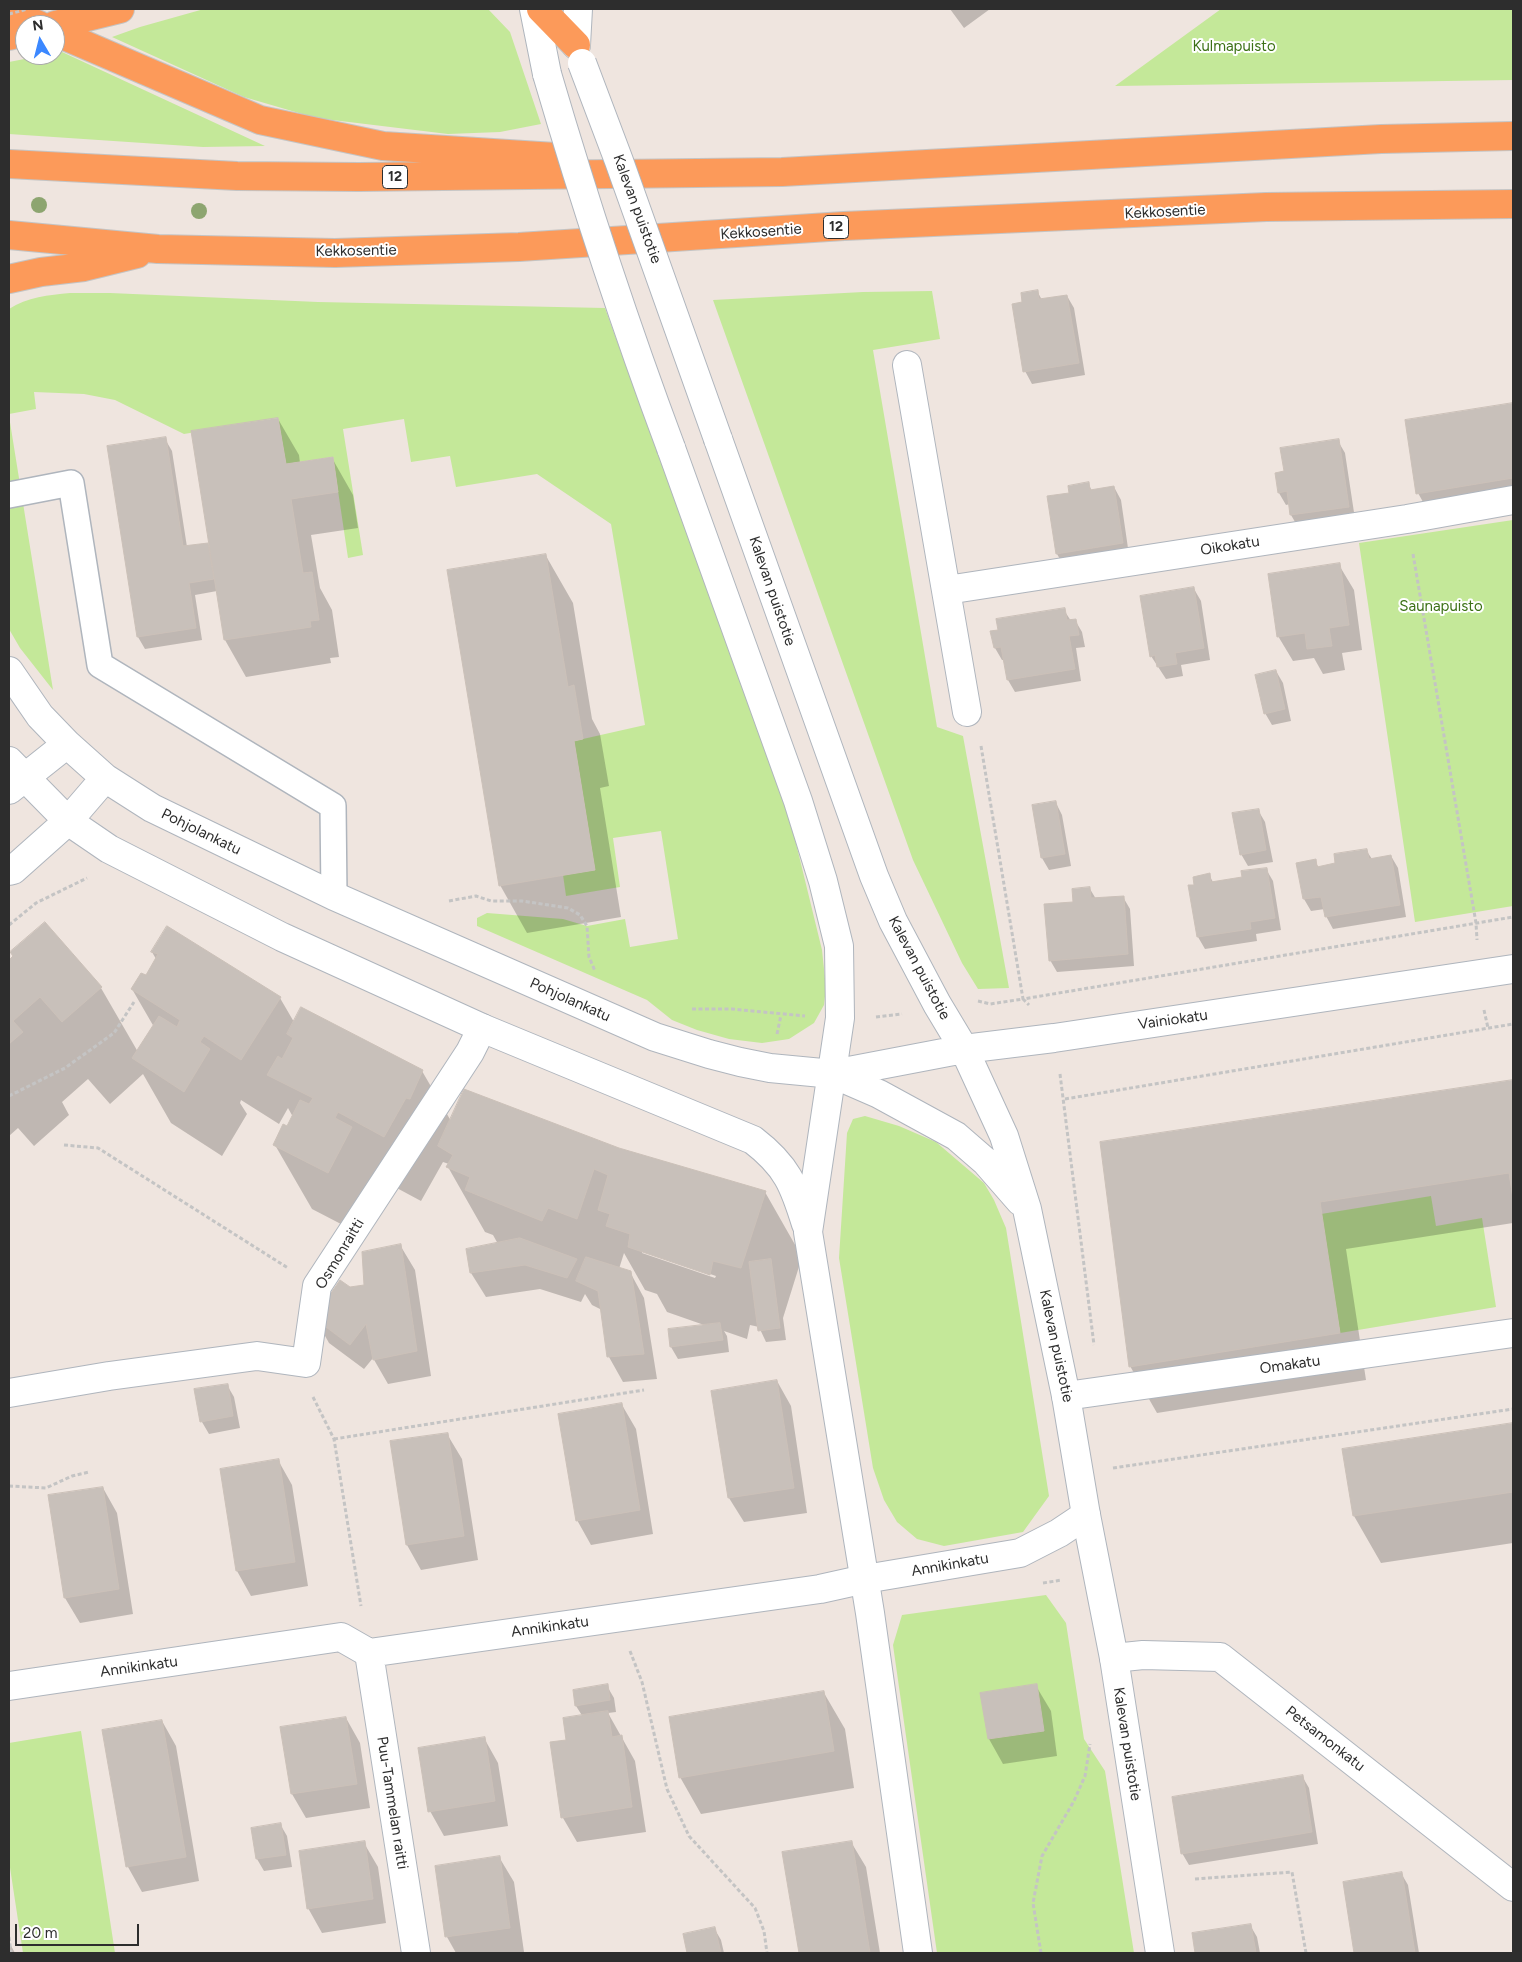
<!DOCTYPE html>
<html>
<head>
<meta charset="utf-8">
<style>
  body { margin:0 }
  #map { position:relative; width:1522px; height:1962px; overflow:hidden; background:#efe5df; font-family:Figtree,sans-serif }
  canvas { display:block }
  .frame { position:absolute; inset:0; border:10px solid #2d2d2d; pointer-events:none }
  .north { position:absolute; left:15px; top:15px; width:50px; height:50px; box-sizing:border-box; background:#fff; border:1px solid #ababab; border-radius:50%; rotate:352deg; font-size:14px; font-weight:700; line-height:20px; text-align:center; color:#2d2d2d }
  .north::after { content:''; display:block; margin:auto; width:18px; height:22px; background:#3c88ff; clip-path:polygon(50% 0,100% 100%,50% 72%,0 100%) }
  .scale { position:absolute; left:15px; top:1924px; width:124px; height:22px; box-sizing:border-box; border:2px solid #2d2d2d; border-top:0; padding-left:6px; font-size:15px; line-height:18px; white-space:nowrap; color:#2d2d2d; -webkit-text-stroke:4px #fff; paint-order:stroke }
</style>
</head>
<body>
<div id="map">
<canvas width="1522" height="1962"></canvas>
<div class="frame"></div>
<div class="north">N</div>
<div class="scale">20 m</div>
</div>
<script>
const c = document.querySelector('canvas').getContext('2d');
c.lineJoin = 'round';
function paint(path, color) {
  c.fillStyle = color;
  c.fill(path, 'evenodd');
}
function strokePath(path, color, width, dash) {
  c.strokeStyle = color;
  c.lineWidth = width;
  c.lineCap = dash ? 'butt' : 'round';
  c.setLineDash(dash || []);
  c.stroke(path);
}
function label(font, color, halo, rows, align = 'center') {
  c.font = font + ' Figtree,sans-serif';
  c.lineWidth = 4;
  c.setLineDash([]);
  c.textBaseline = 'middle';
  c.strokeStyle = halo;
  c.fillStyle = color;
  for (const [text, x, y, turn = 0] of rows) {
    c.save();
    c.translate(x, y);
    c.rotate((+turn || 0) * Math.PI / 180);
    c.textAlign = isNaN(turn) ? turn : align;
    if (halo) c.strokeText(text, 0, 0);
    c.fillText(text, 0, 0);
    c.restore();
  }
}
const green = new Path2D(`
  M 204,9 L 488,9 L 510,32 L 541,124 L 500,132 L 448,134 L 316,118 L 244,97 L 112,37 L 140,27 Z
  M 1221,9 L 1513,9 L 1513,80 L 1115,86 Z
  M 62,52 L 265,146 L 203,147 L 9,134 L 9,62 L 45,55 L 55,55 L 55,53 Z
  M 932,291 L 940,339 L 873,350 L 937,727 L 963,736 L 1009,988 L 978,989 L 962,963 L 913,860 L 713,300 L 863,292 Z
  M 70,293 L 110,293 L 318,302 L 605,308 L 758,730 L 792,827 L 822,950 L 826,988 L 824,1005 L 814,1023 L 789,1039 L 762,1043 L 729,1039 L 697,1030 L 672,1020 L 647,1000 L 477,926 L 477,918 L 487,913 L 563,919 L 587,926 L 625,919 L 630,947 L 678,939 L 661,831 L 613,838 L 620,887 L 566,896 L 563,875 L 595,870 L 574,741 L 645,725 L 611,524 L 537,474 L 456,487 L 450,456 L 411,462 L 404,419 L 343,429 L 363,555 L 348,558 L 333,457 L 286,464 L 278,418 L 184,434 L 115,400 L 84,394 L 34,392 L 36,409 L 9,414 L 9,309 C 27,297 49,295 70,293 Z
  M 9,416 L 53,690 L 20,648 L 9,629 Z
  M 1513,520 L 1513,906 L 1415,922 L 1359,543 Z
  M 865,1116 L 899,1126 L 936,1142 L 984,1183 L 994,1200 L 1006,1228 L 1049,1496 L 1023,1532 L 944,1546 L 917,1539 L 897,1522 L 884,1500 L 873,1468 L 839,1258 L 847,1133 L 853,1119 Z
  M 1431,1196 L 1436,1226 L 1482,1218 L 1496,1307 L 1340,1333 L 1321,1214 Z
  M 1046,1595 L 1066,1623 L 1084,1739 L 1105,1771 L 1134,1953 L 937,1953 L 893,1645 L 902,1615 Z
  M 81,1731 L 115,1953 L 23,1953 L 9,1861 L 9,1743 Z`);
const shadow = new Path2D(`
  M 950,9 L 990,9 L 964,28 Z
  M 1037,291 L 1042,300 L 1067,296 L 1074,308 L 1085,375 L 1032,384 L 1025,371 L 1024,303 Z
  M 1513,405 L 1513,505 L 1432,518 L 1418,493 L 1406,421 Z
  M 278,419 L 299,455 L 300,463 L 332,458 L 353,495 L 358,528 L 311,535 L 320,588 L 332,610 L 339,657 L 330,658 L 331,663 L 246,677 L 225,640 L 217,591 L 195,595 L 202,640 L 145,649 L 138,637 L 109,447 L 165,439 L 172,451 L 187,547 L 208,544 L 211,549 Z
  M 1338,441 L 1345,453 L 1355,519 L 1298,527 L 1291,515 L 1290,504 L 1286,505 L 1279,493 L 1285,472 Z
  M 1088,483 L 1092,491 L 1114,487 L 1121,500 L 1129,555 L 1064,566 L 1057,554 L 1070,494 Z
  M 546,556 L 573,603 L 592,719 L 600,734 L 609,786 L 600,788 L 621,917 L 527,933 L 500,885 Z
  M 1339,565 L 1354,590 L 1362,650 L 1342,653 L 1345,670 L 1323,674 L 1314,658 L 1293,661 L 1278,636 Z
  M 1194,589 L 1201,601 L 1210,660 L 1181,665 L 1183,676 L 1166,679 L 1151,656 Z
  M 1064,610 L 1071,621 L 1075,620 L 1082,632 L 1085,647 L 1076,648 L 1081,681 L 1015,692 L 1008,680 L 1004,660 L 1002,660 L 995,648 L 999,631 Z
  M 1276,671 L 1283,683 L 1291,721 L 1272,725 L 1265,713 Z
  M 1056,803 L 1062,815 L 1071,866 L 1049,870 L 1042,858 L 1034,806 Z
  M 1258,810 L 1265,822 L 1273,862 L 1248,866 L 1241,854 Z
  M 1366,850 L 1372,859 L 1391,856 L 1398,868 L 1406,917 L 1333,929 L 1326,916 L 1325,909 L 1311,911 L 1304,899 L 1315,861 L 1319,868 L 1337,864 Z
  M 1266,869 L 1273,881 L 1281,930 L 1256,934 L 1257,941 L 1205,949 L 1198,937 L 1195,886 L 1209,875 L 1213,882 L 1243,878 Z
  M 1090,889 L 1096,899 L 1123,897 L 1130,909 L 1134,966 L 1057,972 L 1050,960 L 1075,903 Z
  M 168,928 L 280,998 L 294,1022 L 422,1071 L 451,1121 L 619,1149 L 765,1192 L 802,1257 L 783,1318 L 786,1340 L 766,1342 L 759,1327 L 750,1325 L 747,1339 L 724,1331 L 727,1336 L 729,1352 L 678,1359 L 671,1347 L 707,1326 L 667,1312 L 657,1294 L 645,1290 L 624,1253 L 619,1269 L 630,1272 L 644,1298 L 657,1379 L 623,1382 L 609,1357 L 602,1310 L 592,1305 L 585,1294 L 581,1302 L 540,1289 L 486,1297 L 471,1273 L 498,1244 L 493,1235 L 485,1232 L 448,1167 L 449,1164 L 443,1162 L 421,1201 L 380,1179 L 388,1192 L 366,1237 L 312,1209 L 275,1145 L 288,1128 L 293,1117 L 288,1108 L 279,1124 L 241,1100 L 240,1103 L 247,1114 L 222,1156 L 171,1123 L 143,1074 L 110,1104 L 88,1079 L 62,1102 L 69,1115 L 34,1146 L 18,1128 L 9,1136 L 9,962 L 14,957 L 101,988 L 138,1052 L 154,1027 L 132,989 L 146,977 L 156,959 L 152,952 ZM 642,1251 L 716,1276 L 715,1278 L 642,1253 Z
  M 1513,1081 L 1513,1223 L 1346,1249 L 1366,1380 L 1157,1413 L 1130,1366 L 1102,1143 Z
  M 400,1245 L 415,1270 L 431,1376 L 388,1384 L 373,1358 L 364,1369 L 329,1343 L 315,1318 L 350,1289 L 365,1286 Z
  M 777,1381 L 791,1406 L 807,1513 L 744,1522 L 729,1498 Z
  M 227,1385 L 234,1397 L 240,1428 L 209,1434 L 202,1422 L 196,1390 Z
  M 622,1405 L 636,1429 L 653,1534 L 591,1545 L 577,1520 Z
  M 1513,1424 L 1513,1543 L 1381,1563 L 1354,1516 L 1344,1450 Z
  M 447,1434 L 462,1459 L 478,1560 L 421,1570 L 407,1545 L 391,1442 Z
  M 278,1460 L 292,1485 L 308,1586 L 251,1596 L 237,1571 L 221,1470 Z
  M 103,1488 L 117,1513 L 133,1614 L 80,1623 L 65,1598 L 49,1496 Z
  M 607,1686 L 614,1698 L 616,1712 L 608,1713 L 635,1761 L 646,1832 L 577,1842 L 563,1818 L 567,1741 L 583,1717 L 576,1706 L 574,1691 Z
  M 1036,1686 L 1051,1711 L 1057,1756 L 1003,1764 L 989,1739 L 982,1694 Z
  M 824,1693 L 845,1729 L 854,1788 L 701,1814 L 680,1777 Z
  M 346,1718 L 360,1743 L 370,1808 L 306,1818 L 292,1794 Z
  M 162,1721 L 176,1746 L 199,1881 L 142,1892 L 128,1867 L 104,1731 Z
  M 484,1738 L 498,1763 L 508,1826 L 444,1836 L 430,1811 Z
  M 1302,1776 L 1309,1788 L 1318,1844 L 1189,1865 L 1182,1853 Z
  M 280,1824 L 287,1836 L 292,1867 L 264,1871 L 257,1859 L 252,1829 Z
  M 851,1842 L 866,1867 L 880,1953 L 801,1953 L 784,1853 Z
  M 364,1843 L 378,1867 L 386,1923 L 322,1933 L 308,1908 Z
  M 499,1857 L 514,1882 L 524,1952 L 456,1953 L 447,1937 Z
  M 1401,1873 L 1408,1885 L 1419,1953 L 1356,1953 L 1344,1883 Z
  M 1250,1925 L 1257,1937 L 1260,1953 L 1197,1953 L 1194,1935 Z
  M 714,1928 L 721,1940 L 724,1953 L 688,1953 L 684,1935 Z
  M 9,1942 L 15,1953 L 9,1953 Z`);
const building = new Path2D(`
  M 1038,290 L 1039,299 L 1067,295 L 1079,363 L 1023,372 L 1012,304 L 1022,302 L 1021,293 Z
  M 1513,403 L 1513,478 L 1416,494 L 1405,420 Z
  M 278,418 L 286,464 L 333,457 L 338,492 L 291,499 L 303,573 L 312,572 L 319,620 L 310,621 L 311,627 L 224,640 L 191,431 Z
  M 166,437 L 183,546 L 208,543 L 214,579 L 189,583 L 196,628 L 137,637 L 107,446 Z
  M 1339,439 L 1349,507 L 1290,515 L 1287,491 L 1278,493 L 1275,473 L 1284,471 L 1280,448 Z
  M 1089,482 L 1090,490 L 1114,486 L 1123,543 L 1056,554 L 1047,496 L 1069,493 L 1068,486 Z
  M 546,554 L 568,687 L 574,685 L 583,739 L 574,741 L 595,870 L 499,886 L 447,570 Z
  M 1340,563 L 1349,625 L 1329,628 L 1332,646 L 1307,649 L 1305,633 L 1277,637 L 1268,574 Z
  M 1194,587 L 1204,648 L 1175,653 L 1177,664 L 1157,667 L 1155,655 L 1150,657 L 1140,596 Z
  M 1065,608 L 1067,620 L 1076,619 L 1079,635 L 1069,636 L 1075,669 L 1007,680 L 1001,647 L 994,648 L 990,631 L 998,630 L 996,619 Z
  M 1276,670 L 1285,709 L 1264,714 L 1255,675 Z
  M 1056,801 L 1065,854 L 1041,858 L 1032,805 Z
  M 1259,809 L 1266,850 L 1240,855 L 1232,813 Z
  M 1367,849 L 1369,859 L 1391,855 L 1400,905 L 1325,917 L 1321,897 L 1303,899 L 1296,863 L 1316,859 L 1317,867 L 1335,863 L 1334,854 Z
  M 1267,868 L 1275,918 L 1250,922 L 1251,929 L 1197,937 L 1188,885 L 1194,885 L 1193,877 L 1210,873 L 1211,882 L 1242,877 L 1241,871 Z
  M 1090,887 L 1091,898 L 1124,896 L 1128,954 L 1049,961 L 1044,904 L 1073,902 L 1072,889 Z
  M 45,922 L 102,987 L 62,1022 L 40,997 L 13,1021 L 23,1032 L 9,1044 L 9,960 L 13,956 L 10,952 Z
  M 167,926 L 281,997 L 241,1060 L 204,1036 L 200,1042 L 210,1049 L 184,1092 L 132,1058 L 159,1016 L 177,1027 L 180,1020 L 131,989 L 141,973 L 146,975 L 158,954 L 151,952 Z
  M 301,1007 L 423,1070 L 410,1099 L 406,1098 L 384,1137 L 338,1112 L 335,1118 L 352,1127 L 328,1173 L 273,1145 L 283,1124 L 287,1126 L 300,1100 L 309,1104 L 313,1098 L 267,1075 L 278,1056 L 282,1059 L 293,1038 L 287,1034 Z
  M 1513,1080 L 1513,1199 L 1509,1173 L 1320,1202 L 1340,1333 L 1129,1367 L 1100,1142 Z
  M 464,1089 L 619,1148 L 766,1191 L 741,1268 L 713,1261 L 710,1275 L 628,1247 L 630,1234 L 606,1226 L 610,1214 L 598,1210 L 608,1175 L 594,1169 L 577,1219 L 548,1208 L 542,1221 L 465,1190 L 470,1177 L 446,1167 L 453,1155 L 438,1146 Z
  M 520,1238 L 577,1259 L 567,1278 L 525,1265 L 470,1273 L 466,1249 Z
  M 401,1244 L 417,1351 L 373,1360 L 366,1324 L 350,1345 L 314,1318 L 340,1280 L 350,1287 L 364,1285 L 362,1252 Z
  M 586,1257 L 631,1271 L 644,1354 L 607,1357 L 598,1291 L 576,1281 Z
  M 771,1259 L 780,1328 L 758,1331 L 749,1262 Z
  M 720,1323 L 723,1340 L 670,1347 L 668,1329 Z
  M 777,1380 L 794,1488 L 728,1498 L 711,1391 Z
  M 228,1384 L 233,1416 L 200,1422 L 194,1389 Z
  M 622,1403 L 640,1510 L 576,1521 L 558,1414 Z
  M 1513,1423 L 1513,1492 L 1353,1516 L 1342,1449 Z
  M 448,1433 L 464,1536 L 406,1545 L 390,1441 Z
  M 279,1459 L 295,1562 L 236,1571 L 220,1469 Z
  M 103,1487 L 119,1589 L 64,1598 L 48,1495 Z
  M 608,1684 L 610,1700 L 575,1706 L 573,1690 Z
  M 1037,1684 L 1044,1731 L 988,1739 L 980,1693 Z
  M 824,1691 L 834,1751 L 679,1778 L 669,1717 Z
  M 608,1711 L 612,1737 L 622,1735 L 632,1807 L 561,1818 L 550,1742 L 566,1740 L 563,1718 Z
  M 346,1717 L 357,1784 L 291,1794 L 280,1727 Z
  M 162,1720 L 186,1857 L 126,1867 L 102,1730 Z
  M 485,1737 L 495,1801 L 428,1812 L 418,1748 Z
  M 1303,1775 L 1312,1832 L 1181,1854 L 1172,1797 Z
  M 281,1823 L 286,1855 L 256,1859 L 251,1828 Z
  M 365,1841 L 373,1899 L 307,1909 L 299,1851 Z
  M 852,1841 L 870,1953 L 799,1953 L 782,1852 Z
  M 500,1856 L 510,1928 L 445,1937 L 435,1866 Z
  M 1402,1872 L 1415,1953 L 1354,1953 L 1343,1882 Z
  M 1251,1924 L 1256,1953 L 1195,1953 L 1192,1933 Z
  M 715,1927 L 721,1953 L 687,1953 L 683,1934 Z`);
const path = new Path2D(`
  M 1413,554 L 1476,923 L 1477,940
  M 981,746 L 1023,999 L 1513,917
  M 449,901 L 476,896 L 491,901 L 522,901 L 568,908 L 580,915 L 587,926 L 589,957 L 595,971
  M 9,925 L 36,903 L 87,878
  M 978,1001 L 990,1004 L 1023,999 L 1029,1005
  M 692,1009 L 732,1009 L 805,1016
  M 1484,1010 L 1488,1028
  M 876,1017 L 902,1014
  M 777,1034 L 781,1015
  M 1060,1074 L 1094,1345
  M 9,1096 L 65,1068 L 114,1033 L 134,1002
  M 1065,1099 L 1513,1024
  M 64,1145 L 98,1148 L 288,1268
  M 313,1397 L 334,1439 L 361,1606
  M 334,1439 L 644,1390
  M 1113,1468 L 1513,1409
  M 9,1486 L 46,1488 L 72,1476 L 89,1472
  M 1043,1583 L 1062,1580
  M 630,1651 L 642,1682 L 667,1789 L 689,1836 L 755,1908 L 764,1931 L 767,1953
  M 1195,1879 L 1292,1872 L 1306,1953
  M 9,1937 L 11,1953
  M 1041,1953 L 1033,1903 L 1042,1856 L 1074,1801 L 1085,1776 L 1090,1744`);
const service = new Path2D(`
  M 9,495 L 71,483 L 100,665 L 333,806 L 334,896`);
const minor = new Path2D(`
  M 907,365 L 967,712
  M 947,590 L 1407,519 L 1513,500
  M 964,1049 L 1054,1038 L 1513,969
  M 9,1393 L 109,1376 L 257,1356 L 306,1363 L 317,1286 L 470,1052 L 482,1028
  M 1066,1396 L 1513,1333
  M 369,1653 L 416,1953
  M 1114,1658 L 1143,1655 L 1220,1657 L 1513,1887
  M 9,1686 L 341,1637 L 369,1653 L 820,1589 L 865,1579 L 1020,1553 L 1059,1533 L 1086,1515`);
const tertiary = new Path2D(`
  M 576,45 L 578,9`);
const secondary = new Path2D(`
  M 534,9 L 547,74
  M 718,439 L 874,876 L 893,921 L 937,1004 L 964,1049 L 1004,1136 L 1027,1209 L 1066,1396 L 1086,1515 L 1114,1658 L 1160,1953
  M 671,448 L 798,801 L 823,881 L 839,946 L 840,1018 L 808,1232 L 870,1613 L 918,1953
  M 9,671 L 40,716 L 67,744 L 105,778 L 152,808 L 334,896 L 655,1037 L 709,1054 L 740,1062 L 770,1068 L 833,1074 L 879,1094 L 956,1136 L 986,1162 L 1020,1201
  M 9,761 L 68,821 L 109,849 L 282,937 L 482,1028 L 753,1140 C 787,1166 794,1185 806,1224
  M 9,790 L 67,744
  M 9,871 L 13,870 L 68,821 L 105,778
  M 833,1074 L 964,1049`);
const trunk = new Path2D(`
  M 541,9 L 576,45
  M 9,12 L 39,25
  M 55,25 L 120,9
  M 55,32 L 260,120 L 383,146 L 571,158
  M 9,36 L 25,32
  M 9,164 L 237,176 L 359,177 L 782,172 L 1381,139 L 1513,136
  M 9,235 L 158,249 L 335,253 L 519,247 L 844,226 L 1266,207 L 1513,204
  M 9,279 L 41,272 L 84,267 L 137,254`);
const pathBridge = new Path2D(`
  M 9,14 L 28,9`);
const secondaryBridge = new Path2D(`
  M 582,63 L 619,161 L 718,439
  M 547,74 C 584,200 625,325 671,448`);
const trees = [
  [39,205],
  [199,211]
];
const shields = [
  [395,177,25],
  [836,227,25]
];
const shieldNames = [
  ["12",395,177],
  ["12",836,227]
];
const parkNames = [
  ["Kulmapuisto",1234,47],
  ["Saunapuisto",1441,607]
];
const streetNames = [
  ["Kalevan puistotie",637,209,70],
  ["Kekkosentie",1165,212,-3],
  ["Kekkosentie",761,232,-4],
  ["Kekkosentie",356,251,-1],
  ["Oikokatu",1230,546,-9],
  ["Kalevan puistotie",772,591,71],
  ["Pohjolankatu",201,832,26],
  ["Kalevan puistotie",919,968,62],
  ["Pohjolankatu",570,1000,24],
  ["Vainiokatu",1173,1020,-8],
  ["Osmonraitti",340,1254,-59],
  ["Kalevan puistotie",1056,1346,78],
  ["Omakatu",1290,1365,-8],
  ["Annikinkatu",950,1565,-10],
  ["Annikinkatu",550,1627,-8],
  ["Annikinkatu",139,1667,-8],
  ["Petsamonkatu",1325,1739,38],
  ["Kalevan puistotie",1127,1744,81],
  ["Puu-Tammelan raitti",392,1803,81]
];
paint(green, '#c4e899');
paint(shadow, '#0003');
paint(building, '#c8c0ba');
strokePath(building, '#cbc0b8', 1);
strokePath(service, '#afb5bd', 28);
strokePath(minor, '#afb5bd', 30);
strokePath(tertiary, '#afb5bd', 30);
strokePath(secondary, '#afb5bd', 30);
strokePath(trunk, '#c4c4c4', 30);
strokePath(path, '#c4c4c4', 3, [4, 2.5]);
strokePath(service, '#fff', 25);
strokePath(minor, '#fff', 28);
strokePath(tertiary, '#fff', 28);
strokePath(secondary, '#fff', 28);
strokePath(trunk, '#fc9a5a', 28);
strokePath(secondaryBridge, '#afb5bd', 30, []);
strokePath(pathBridge, '#c4c4c4', 3, [4, 2.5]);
strokePath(secondaryBridge, '#fff', 28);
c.fillStyle = '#8da570';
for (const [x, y] of trees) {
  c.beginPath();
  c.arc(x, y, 8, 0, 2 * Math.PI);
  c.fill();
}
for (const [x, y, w] of shields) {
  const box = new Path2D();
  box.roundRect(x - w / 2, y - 11.5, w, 23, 4);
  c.fillStyle = '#fff';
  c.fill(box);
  strokePath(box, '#2d2d2d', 1);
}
label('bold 14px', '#2d2d2d', null, shieldNames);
label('15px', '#3c7116', '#fff', parkNames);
label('15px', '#2d2d2d', '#fff', streetNames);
</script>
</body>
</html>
